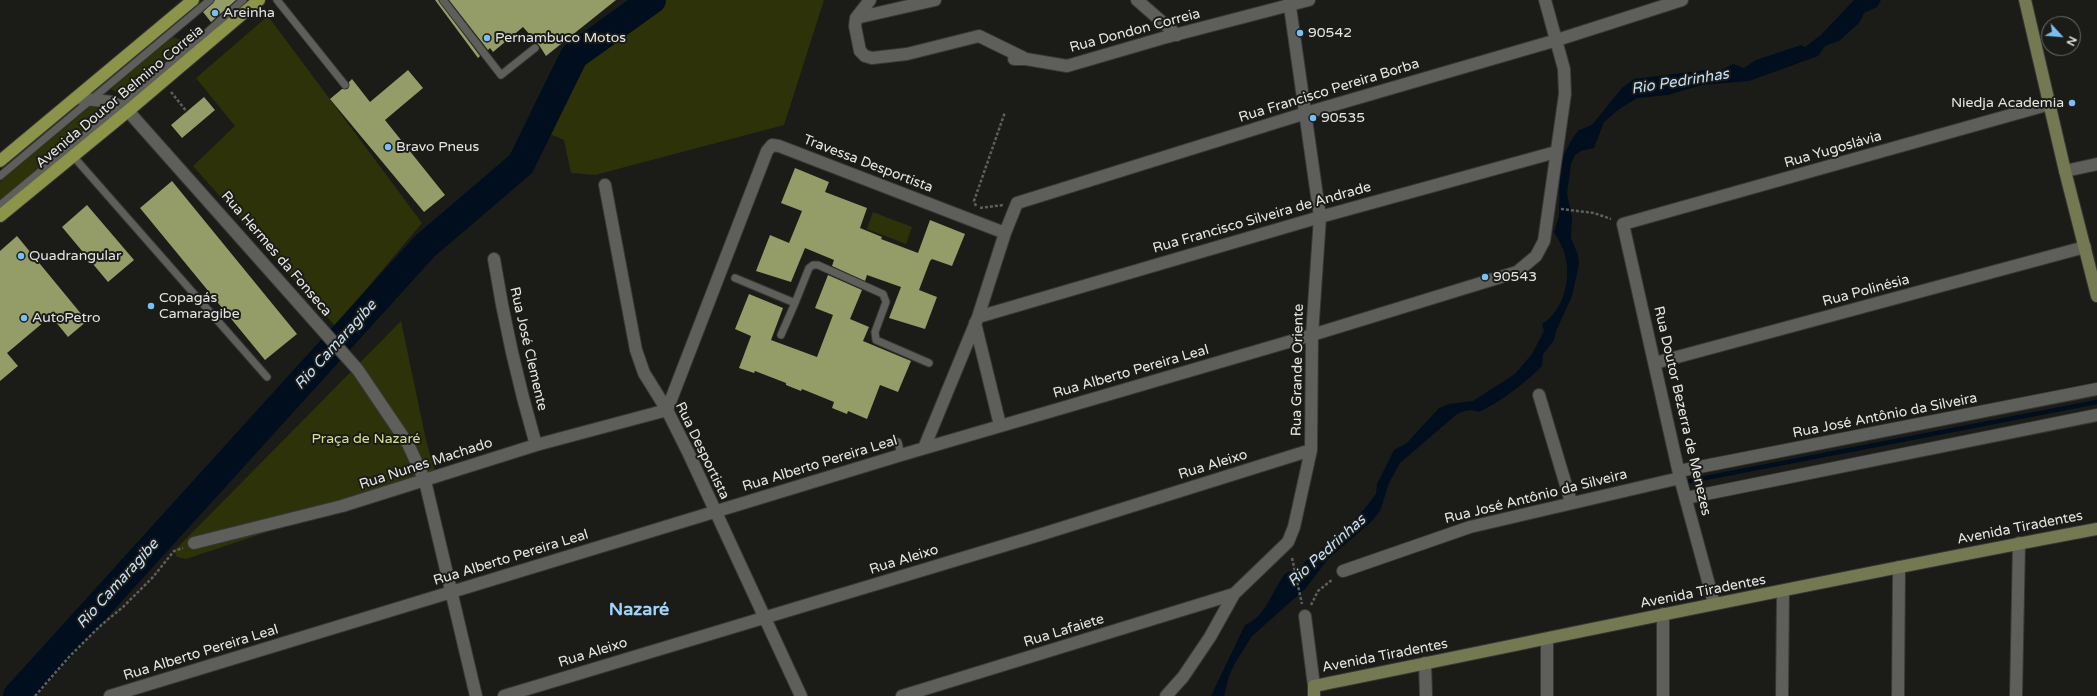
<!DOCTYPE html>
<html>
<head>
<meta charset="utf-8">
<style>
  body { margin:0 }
  #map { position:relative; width:2097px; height:696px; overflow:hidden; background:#1b1c18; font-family:"Varela Round",sans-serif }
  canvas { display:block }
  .north { position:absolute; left:2041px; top:16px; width:40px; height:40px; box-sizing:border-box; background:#1b1c18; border:1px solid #6c6d69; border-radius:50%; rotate:116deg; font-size:11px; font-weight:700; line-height:16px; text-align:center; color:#e5e6e3 }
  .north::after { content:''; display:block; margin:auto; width:14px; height:18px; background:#77bff7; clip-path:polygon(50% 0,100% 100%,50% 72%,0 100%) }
</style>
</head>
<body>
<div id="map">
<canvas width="2097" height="696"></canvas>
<div class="north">N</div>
</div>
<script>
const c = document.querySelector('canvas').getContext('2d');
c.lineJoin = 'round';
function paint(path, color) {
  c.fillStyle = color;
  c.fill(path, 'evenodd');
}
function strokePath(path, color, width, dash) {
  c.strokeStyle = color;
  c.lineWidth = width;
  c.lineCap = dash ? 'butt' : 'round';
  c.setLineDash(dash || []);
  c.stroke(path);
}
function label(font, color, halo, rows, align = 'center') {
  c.font = font + ' "Varela Round",sans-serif';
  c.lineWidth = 4;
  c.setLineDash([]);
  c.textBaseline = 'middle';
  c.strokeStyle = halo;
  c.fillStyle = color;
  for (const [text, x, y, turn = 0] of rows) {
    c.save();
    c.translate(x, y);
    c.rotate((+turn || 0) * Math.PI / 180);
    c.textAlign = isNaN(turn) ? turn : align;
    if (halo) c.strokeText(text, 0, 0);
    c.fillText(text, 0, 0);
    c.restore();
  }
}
const green = new Path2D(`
  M 652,0 L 824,0 L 784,125 L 595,175 L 571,173 L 564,140 L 538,129 L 574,56 Z
  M 268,16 L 422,223 L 335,326 L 193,166 L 235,126 L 196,78 Z
  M 173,37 L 181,40 L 181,49 L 124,97 L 111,89 Z
  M 92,105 L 108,110 L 0,201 L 0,182 Z
  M 873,212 L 912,227 L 906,244 L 867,229 Z
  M 401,321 L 426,440 L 436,476 L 186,559 L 177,557 L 174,551 Z`);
const water = new Path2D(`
  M 1854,0 L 1881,0 L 1877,7 L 1864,13 L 1859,23 L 1839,41 L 1825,46 L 1818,56 L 1749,81 L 1702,85 L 1668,95 L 1637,98 L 1618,110 L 1604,122 L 1594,148 L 1581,151 L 1575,155 L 1571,164 L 1567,194 L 1572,217 L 1571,238 L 1578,255 L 1579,265 L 1572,296 L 1556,331 L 1554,340 L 1543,354 L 1542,366 C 1524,384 1503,400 1479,412 C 1470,409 1465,410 1457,414 L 1400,463 L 1389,483 L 1380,511 L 1372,521 L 1328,559 L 1305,589 L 1252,636 L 1235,663 L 1229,676 L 1224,696 L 1211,696 L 1245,625 C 1266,617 1272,590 1285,574 L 1290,571 L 1297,571 L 1307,560 L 1340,534 L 1366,507 L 1376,494 L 1377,484 L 1394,450 L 1407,443 L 1439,408 L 1449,404 L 1473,401 L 1515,374 L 1532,354 L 1544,331 L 1542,324 C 1565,310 1573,274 1563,249 C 1561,243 1557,238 1554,232 L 1559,216 L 1560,167 L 1565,152 L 1574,136 L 1579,130 L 1592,125 L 1622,88 L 1634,79 L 1706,70 L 1718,72 L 1733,64 L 1744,68 L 1756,60 L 1801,45 L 1805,47 L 1821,35 Z`);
const stream = new Path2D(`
  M 1690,481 L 2097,402`);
const river = new Path2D(`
  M 17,696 L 425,246 L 521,164 L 574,56 L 652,0`);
const building = new Path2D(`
  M 215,0 L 236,0 L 211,22 L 203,12 Z
  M 435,0 L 438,0 L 480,56 L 478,58 Z
  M 449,0 L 616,0 L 546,56 L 539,45 L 523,27 L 493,52 L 490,48 L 488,50 Z
  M 408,70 L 423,88 L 385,120 L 445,195 L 424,212 L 330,99 L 342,89 L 348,89 L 349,82 L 352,79 L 370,102 Z
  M 204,97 L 215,110 L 182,138 L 171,125 Z
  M 795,168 L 829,182 L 825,192 L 867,208 L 860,228 L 882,237 L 881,239 L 918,253 L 930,220 L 965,234 L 952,266 L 932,259 L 930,261 L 919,290 L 937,297 L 925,329 L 889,318 L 901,287 L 867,275 L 865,281 L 832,266 L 834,260 L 805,248 L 791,282 L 756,271 L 770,235 L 789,243 L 802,211 L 781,203 Z
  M 172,181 L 297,334 L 265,360 L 140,208 Z
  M 87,205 L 134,260 L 108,282 L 62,227 Z
  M 17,236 L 87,321 L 68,337 L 51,316 L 7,353 L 18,366 L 0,381 L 0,251 Z
  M 828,275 L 862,290 L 850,319 L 869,327 L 863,341 L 911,361 L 898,392 L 880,385 L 867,419 L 848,411 L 847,414 L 832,408 L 834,402 L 802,389 L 801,391 L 786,385 L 786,383 L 755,371 L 754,373 L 739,368 L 751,336 L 735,329 L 749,294 L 783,308 L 771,340 L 817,357 L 833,315 L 815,308 Z`);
const path = new Path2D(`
  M 171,92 L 187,112
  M 976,206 L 974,201 L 1005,112
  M 980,208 L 1003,205
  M 1561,209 L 1594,213 L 1611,219
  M 1292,558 L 1302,604
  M 1311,605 L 1318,591 L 1333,579
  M 35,696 L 69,657 L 99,627 L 123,607 L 153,577 L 174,551 L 183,548`);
const lane = new Path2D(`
  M 277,0 L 345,85
  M 443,0 L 501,75 L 535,48
  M 73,156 L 267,377
  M 0,176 L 210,0
  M 0,205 L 193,45 L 243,0
  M 735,278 L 795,303 L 809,268 L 813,265 L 818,265 L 883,294 L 886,302 L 875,332 L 876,340 L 929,363
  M 781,335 L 795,303
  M 898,442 L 901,455`);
const street = new Path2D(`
  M 870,0 L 856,18 L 855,26 L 860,51 L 865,56 L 872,58 L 907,54 L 979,36 L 1024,58
  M 1137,0 L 1177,35
  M 856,18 L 935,0
  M 1014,59 L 1026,59 L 1067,66 L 1163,38 L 1309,0
  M 76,98 L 112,102 L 128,111 L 358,370 L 408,444 L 425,481 L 476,696
  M 2065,171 L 2097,164
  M 605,185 L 636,350 L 644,373 L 667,410 L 688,452 L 801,696
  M 1005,233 L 1017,203 L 1306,113 L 1557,40 L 1682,0
  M 494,259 C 504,322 518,383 536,445
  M 978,317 L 1320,217 L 1556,152
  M 975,323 L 1000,425
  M 1655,363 L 2085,247
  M 1539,395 L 1571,502
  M 1679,471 L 2097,389
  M 1686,498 L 2097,415
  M 194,543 L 342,506 L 536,445 L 667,410 L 767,151 L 772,145 L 779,146 L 1005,233 L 978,317 L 924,448
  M 1343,571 L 1470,527 L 1680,478
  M 1714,603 L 1680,478 L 1623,224 L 2050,104
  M 1663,614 L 1663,696
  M 1305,616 L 1314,686
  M 1547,639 L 1547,696
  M 1425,663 L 1426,696
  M 110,696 L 901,455 L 1312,335 L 1517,272 L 1536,256 L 1544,241 L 1565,94 L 1564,69 L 1545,0
  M 504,696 L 1036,536 L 1311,450
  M 902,696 L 1234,594
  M 1166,696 L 1183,677 L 1210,637 L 1234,594 L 1288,542 L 1294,527 L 1311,450 L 1312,335 L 1320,217 L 1289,0
  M 1782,696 L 1783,592
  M 1898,696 L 1899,567
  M 2016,696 L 2019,543`);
const secondary = new Path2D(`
  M 2025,0 L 2065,171 L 2097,296
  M 1314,696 L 1314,686 C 1575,633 1835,578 2097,529`);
const primary = new Path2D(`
  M 0,161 L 193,0
  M 0,216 L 128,111 L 259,0`);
const markers = [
  [215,13,4,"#77bff7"],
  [1300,33,4,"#77bff7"],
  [487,38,4,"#77bff7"],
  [2072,103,4,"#77bff7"],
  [1313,118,4,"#77bff7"],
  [388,147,4,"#77bff7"],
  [21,256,4,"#77bff7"],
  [1485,277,4,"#77bff7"],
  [151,306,4,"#77bff7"],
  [24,318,4,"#77bff7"]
];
const poiNames = [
  ["Areinha",223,13],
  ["90542",1308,33],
  ["Pernambuco Motos",495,38],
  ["Niedja Academia",2064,103,"right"],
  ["90535",1321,118],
  ["Bravo Pneus",396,147],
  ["Quadrangular",29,256],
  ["90543",1493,277],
  ["Copagás",159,298],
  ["Camaragibe",159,314],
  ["AutoPetro",32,318]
];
const streetNames = [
  ["Rua Dondon Correia",1135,31,-15],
  ["Rua Francisco Pereira Borba",1329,91,-17],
  ["Avenida Doutor Belmino Correia",120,97,-40],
  ["Rua Yugoslávia",1833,150,-16],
  ["Travessa Desportista",868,164,21],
  ["Rua Francisco Silveira de Andrade",1262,218,-16],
  ["Rua Hermes da Fonseca",276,254,49],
  ["Rua Polinésia",1866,291,-15],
  ["Rua José Clemente",528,349,77],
  ["Rua Grande Oriente",1298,370,-89],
  ["Rua Alberto Pereira Leal",1131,372,-16],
  ["Rua Doutor Bezerra de Menezes",1682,411,77],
  ["Rua José Antônio da Silveira",1885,416,-11],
  ["Rua Desportista",702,451,64],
  ["Rua Nunes Machado",426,464,-18],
  ["Rua Alberto Pereira Leal",820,464,-17],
  ["Rua Aleixo",1213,465,-17],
  ["Rua José Antônio da Silveira",1536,497,-14],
  ["Avenida Tiradentes",2020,528,-11],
  ["Rua Alberto Pereira Leal",511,558,-17],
  ["Rua Aleixo",904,560,-17],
  ["Avenida Tiradentes",1703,592,-11],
  ["Rua Lafaiete",1064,631,-17],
  ["Rua Alberto Pereira Leal",201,653,-17],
  ["Rua Aleixo",593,653,-17],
  ["Avenida Tiradentes",1385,656,-11]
];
const parkNames = [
  ["Praça de Nazaré",366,439]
];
const waterNames = [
  ["Rio Pedrinhas",1680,82,-9],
  ["Rio Camaragibe",336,345,-48],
  ["Rio Pedrinhas",1327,551,-42],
  ["Rio Camaragibe",118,584,-48]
];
const districtNames = [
  ["Nazaré",639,610]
];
paint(green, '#2d3209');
paint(water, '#000e1d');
strokePath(stream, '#000e1d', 4.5);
strokePath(river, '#000e1d', 28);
paint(building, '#949c67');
strokePath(lane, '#373735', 9);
strokePath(street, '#373735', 14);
strokePath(secondary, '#373735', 14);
strokePath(primary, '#373735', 14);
strokePath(path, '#5e5f5b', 2.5, [3, 2]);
strokePath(lane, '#5e5f5a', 7);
strokePath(street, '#5e5f5a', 12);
strokePath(secondary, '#757952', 12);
strokePath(primary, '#8c944a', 12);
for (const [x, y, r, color] of markers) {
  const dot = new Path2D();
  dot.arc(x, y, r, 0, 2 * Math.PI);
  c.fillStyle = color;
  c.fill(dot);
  strokePath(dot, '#1b1c18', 1.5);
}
label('14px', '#e5e6e3', '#1b1c18', poiNames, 'left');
label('14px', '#e5e6e3', '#1b1c18', streetNames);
label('14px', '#d6e192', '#1b1c18', parkNames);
label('italic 15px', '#c6e0f6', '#1b1c18', waterNames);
label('bold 18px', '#a0d4fe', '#1b1c18', districtNames);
</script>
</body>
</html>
